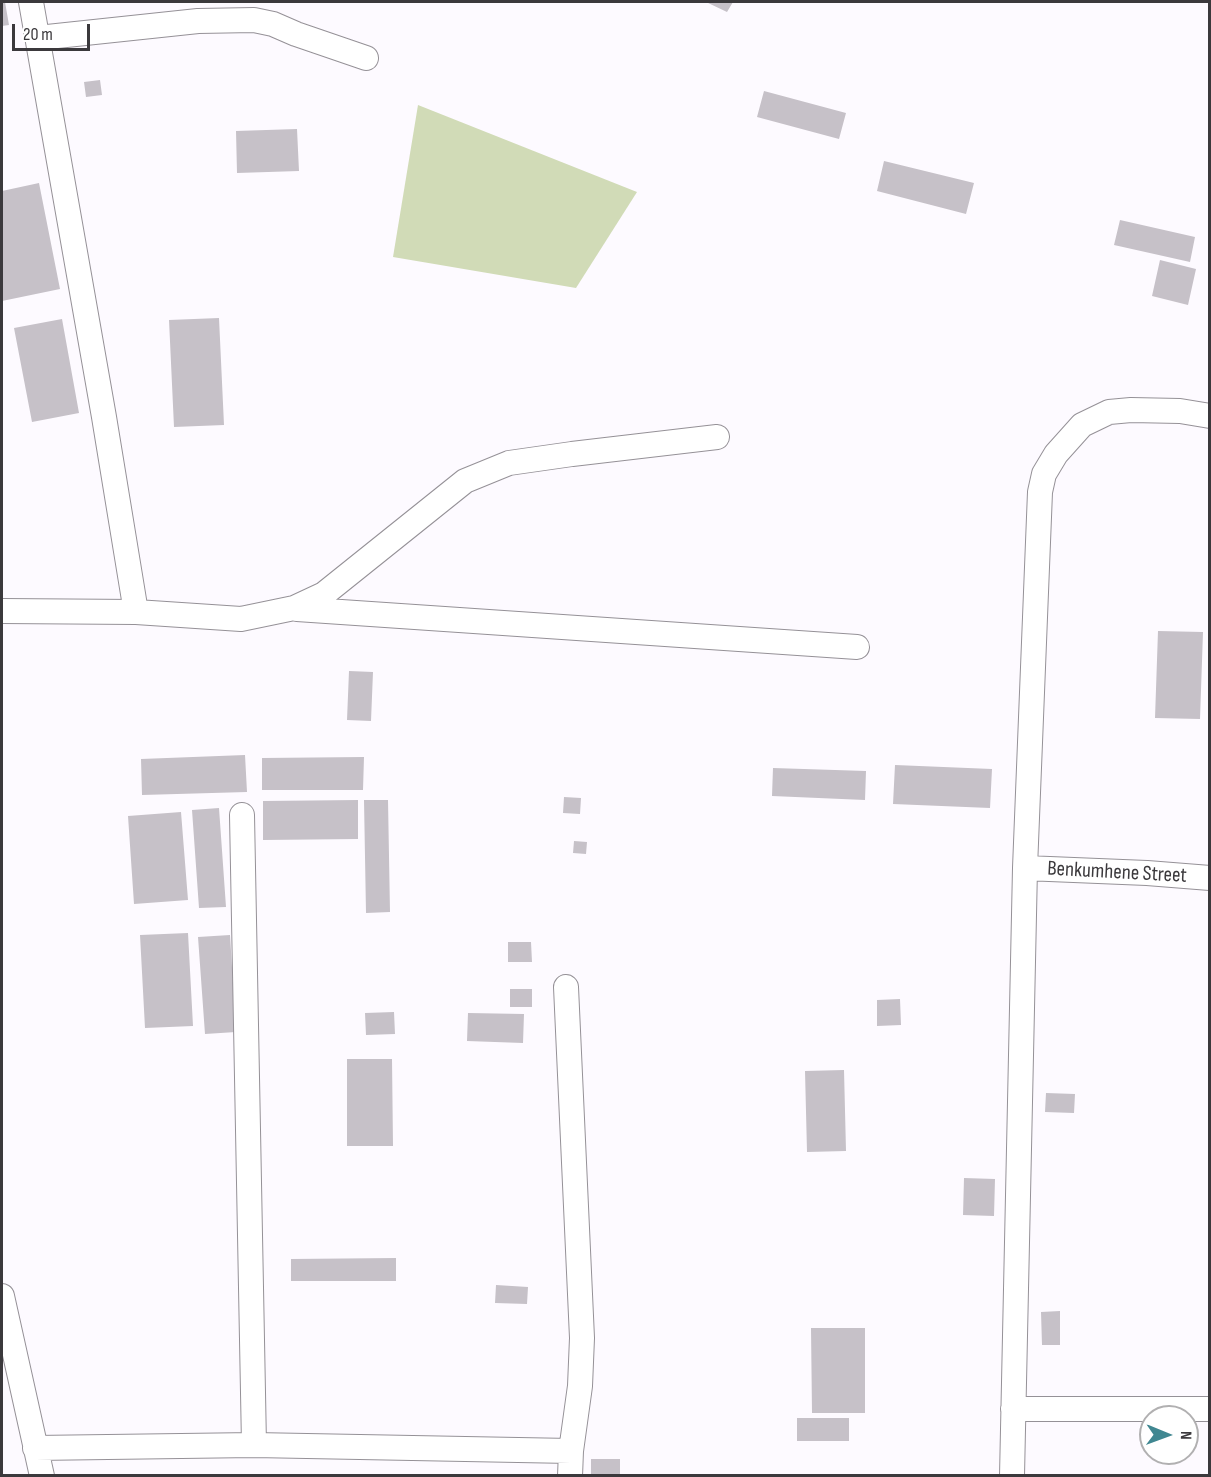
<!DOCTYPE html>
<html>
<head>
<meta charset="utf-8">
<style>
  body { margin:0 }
  #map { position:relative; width:1211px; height:1477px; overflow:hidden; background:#fdfaff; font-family:"Sofia Sans Condensed",sans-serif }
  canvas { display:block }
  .frame { position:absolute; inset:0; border:3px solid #3b393c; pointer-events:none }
  .north { position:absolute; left:1139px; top:1405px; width:60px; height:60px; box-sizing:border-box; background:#fff; border:2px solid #b1b0b1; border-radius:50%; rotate:91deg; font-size:16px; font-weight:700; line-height:24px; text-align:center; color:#3b393c }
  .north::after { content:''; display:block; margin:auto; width:21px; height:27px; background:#408791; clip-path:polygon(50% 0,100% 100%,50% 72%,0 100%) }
  .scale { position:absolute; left:12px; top:24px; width:78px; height:27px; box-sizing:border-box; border:3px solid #3b393c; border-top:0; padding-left:8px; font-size:18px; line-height:21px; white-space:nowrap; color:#3b393c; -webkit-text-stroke:4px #fff; paint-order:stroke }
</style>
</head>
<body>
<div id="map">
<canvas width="1211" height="1477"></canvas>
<div class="frame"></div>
<div class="north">N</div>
<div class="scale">20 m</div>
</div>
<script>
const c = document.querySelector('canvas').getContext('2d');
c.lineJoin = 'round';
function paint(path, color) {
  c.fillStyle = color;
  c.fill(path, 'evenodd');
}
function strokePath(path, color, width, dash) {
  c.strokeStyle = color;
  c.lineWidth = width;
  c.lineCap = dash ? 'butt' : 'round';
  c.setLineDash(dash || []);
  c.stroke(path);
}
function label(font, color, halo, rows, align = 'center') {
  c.font = font + ' "Sofia Sans Condensed",sans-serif';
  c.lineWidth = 4.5;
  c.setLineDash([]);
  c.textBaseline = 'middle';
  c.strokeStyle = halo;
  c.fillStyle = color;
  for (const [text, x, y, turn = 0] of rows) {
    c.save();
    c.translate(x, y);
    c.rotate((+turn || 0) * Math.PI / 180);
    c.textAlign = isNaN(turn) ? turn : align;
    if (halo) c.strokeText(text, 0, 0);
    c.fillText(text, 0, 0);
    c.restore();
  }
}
const green = new Path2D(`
  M 418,105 L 637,192 L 576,288 L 393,257 Z`);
const building = new Path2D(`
  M 2,2 L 5,2 L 9,25 L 2,26 Z
  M 706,2 L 733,2 L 727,12 Z
  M 100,80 L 102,95 L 86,97 L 84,82 Z
  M 764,91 L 846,113 L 839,139 L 757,117 Z
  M 297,129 L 299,171 L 237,173 L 236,131 Z
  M 884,161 L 974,183 L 966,214 L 877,191 Z
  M 39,183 L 60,289 L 2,301 L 2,191 Z
  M 1120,220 L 1195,237 L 1190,262 L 1114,245 Z
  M 1160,260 L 1196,269 L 1188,305 L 1152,296 Z
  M 219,318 L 224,425 L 174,427 L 169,320 Z
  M 62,319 L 79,413 L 32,422 L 14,328 Z
  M 1158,631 L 1203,632 L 1200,719 L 1155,718 Z
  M 349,671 L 373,672 L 371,721 L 347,720 Z
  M 245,755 L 247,792 L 142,795 L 141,759 Z
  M 364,757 L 363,790 L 262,790 L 262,758 Z
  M 895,765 L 992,769 L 990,808 L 893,804 Z
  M 773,768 L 866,771 L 865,800 L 772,796 Z
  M 564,797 L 581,798 L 580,814 L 563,813 Z
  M 358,800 L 358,839 L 263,840 L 263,801 Z
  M 364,800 L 388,800 L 390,912 L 366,913 Z
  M 219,808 L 226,907 L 199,908 L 192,810 Z
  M 181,812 L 188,900 L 134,904 L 128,816 Z
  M 574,841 L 587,842 L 586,854 L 573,853 Z
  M 188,933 L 193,1026 L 145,1028 L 140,935 Z
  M 230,935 L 236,1032 L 205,1034 L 198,937 Z
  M 508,942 L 531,942 L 532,962 L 508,962 Z
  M 510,989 L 532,989 L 532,1007 L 510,1007 Z
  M 900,999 L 901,1025 L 877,1026 L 877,1000 Z
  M 394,1012 L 395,1034 L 366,1035 L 365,1013 Z
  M 468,1013 L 524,1014 L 523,1043 L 467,1041 Z
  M 347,1059 L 392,1059 L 393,1146 L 347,1146 Z
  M 844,1070 L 846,1151 L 807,1152 L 805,1071 Z
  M 1046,1093 L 1075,1094 L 1074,1113 L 1045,1112 Z
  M 964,1178 L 995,1179 L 994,1216 L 963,1215 Z
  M 396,1258 L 396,1281 L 291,1281 L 291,1259 Z
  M 496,1285 L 528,1287 L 527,1304 L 495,1303 Z
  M 1060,1311 L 1060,1345 L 1042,1345 L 1041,1312 Z
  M 811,1328 L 865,1328 L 865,1413 L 812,1413 Z
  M 797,1418 L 849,1418 L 849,1441 L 797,1441 Z
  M 591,1459 L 620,1459 L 620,1476 L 591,1476 Z`);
const minor = new Path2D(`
  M 31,2 L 104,417 L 136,612
  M 38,38 L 198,21 L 254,20 L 273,24 L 296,34 L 366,58
  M 297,609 L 857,647
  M 2,611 L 136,612 L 241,619 L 294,608 L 324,594 L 465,481 L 509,463 L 572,454 L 717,437
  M 242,815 L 254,1445
  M 1025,868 L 1147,873 L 1210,878
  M 566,987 L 582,1338 L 580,1386 L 571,1451 L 570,1476
  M 2,1296 L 42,1476
  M 1013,1409 L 1210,1409
  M 35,1448 L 254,1445 L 571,1451
  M 1012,1476 L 1025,868 L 1040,492 L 1044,474 L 1056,454 L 1082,425 L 1109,412 L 1131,410 L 1180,411 L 1210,416`);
const streetNames = [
  ["Benkumhene Street",1117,873,3]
];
paint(green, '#d1dbb7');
paint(building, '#c6c1c8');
strokePath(minor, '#959197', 26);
strokePath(minor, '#fff', 24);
label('21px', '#3b393c', '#fff', streetNames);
</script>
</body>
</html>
